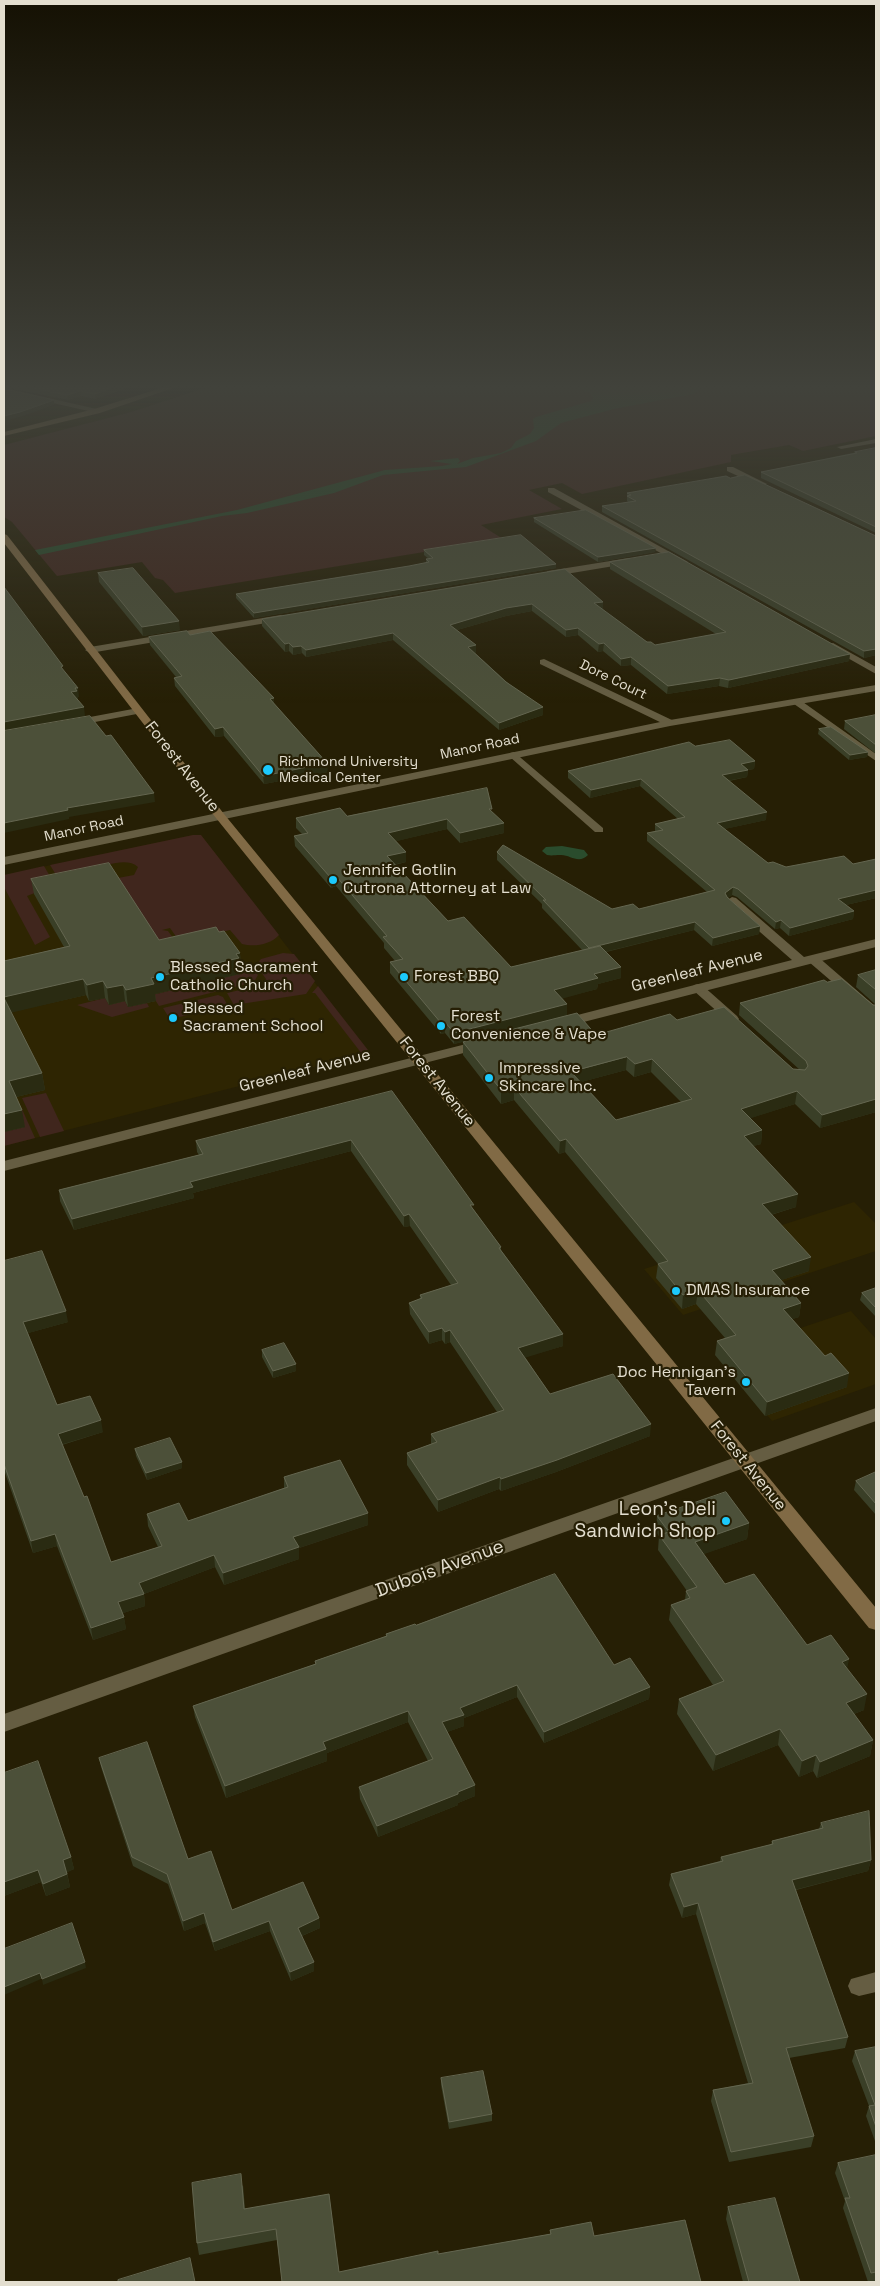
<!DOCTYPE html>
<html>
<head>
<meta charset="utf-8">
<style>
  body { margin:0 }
  #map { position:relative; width:880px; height:2286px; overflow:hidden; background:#261f05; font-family:"Space Grotesk",sans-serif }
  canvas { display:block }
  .frame { position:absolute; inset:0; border:5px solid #e3decf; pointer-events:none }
</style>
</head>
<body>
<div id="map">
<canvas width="880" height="2286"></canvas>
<div class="frame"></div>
</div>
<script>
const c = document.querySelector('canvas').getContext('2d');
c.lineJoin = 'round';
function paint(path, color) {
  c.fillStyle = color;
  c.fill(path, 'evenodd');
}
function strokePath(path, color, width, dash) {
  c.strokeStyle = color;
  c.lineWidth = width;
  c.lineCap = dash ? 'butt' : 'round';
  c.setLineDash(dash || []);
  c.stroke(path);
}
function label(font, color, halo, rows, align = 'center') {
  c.font = font + ' "Space Grotesk",sans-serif';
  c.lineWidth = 4.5;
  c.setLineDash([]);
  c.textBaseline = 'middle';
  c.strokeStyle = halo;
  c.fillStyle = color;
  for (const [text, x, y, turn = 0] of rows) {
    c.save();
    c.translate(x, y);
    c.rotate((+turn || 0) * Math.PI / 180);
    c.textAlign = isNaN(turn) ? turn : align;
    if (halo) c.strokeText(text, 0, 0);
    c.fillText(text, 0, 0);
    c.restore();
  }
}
const built = new Path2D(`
  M 193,835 L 201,835 L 369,1053 L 4,1146 L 4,875 Z
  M 854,1202 L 876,1224 L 876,1251 L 683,1315 L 644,1269 Z
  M 851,1311 L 876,1339 L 876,1384 L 772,1421 L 717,1356 Z`);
const green = new Path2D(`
  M 217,384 L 876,384 L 876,436 L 803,451 L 789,445 L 731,455 L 731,462 L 582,494 L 562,483 L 529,490 L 562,509 L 481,525 L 503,539 L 175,593 L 163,580 L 155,578 L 142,562 L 57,576 L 12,522 L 4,517 L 4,445 L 131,412 Z
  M 193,835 L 201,835 L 279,935 C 270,945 254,947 242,944 L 230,930 L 180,942 L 170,928 L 162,930 L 168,931 L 176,942 L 110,958 L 118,878 L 134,875 L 138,867 C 122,852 79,877 61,883 L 50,865 Z
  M 44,866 L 55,885 L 27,896 L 50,937 L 35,945 L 4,887 L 4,875 Z
  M 283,953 L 294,954 L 315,981 L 306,994 L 234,1005 L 227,993 L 262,985 L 266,979 L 256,965 L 261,959 Z
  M 236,962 L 251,966 L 258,975 L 254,982 L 159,1006 L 152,995 L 239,974 Z
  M 318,986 L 368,1050 L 368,1054 L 362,1054 L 315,993 L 312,993 Z
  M 218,995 L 223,997 L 228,1006 L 170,1019 L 163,1008 Z
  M 105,998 L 109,1005 L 125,1001 L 128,1007 L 147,1003 L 149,1007 L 112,1017 L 77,1005 Z
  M 46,1093 L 64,1131 L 40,1137 L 22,1098 Z
  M 21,1107 L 35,1138 L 4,1146 L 4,1132 L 25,1127 L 16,1108 Z`);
const water = new Path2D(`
  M 566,384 L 706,384 L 693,394 L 614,409 L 561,423 L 536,441 L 466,467 L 383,475 L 334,493 L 247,513 L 222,516 L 39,555 L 35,550 L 237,510 L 385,470 L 442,466 L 452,464 L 430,461 L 458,458 L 460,461 L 457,464 L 473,458 L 501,453 L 511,448 L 516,441 L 530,434 L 534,428 L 533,419 L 536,417 L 591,401 L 593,398 L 590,393 Z
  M 562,846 L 584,850 L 588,855 C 578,865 570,854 560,855 C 555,855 552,856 547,855 L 542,851 L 546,847 Z`);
const service = new Path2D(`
  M 794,700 L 800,700 L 876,754 L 876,761 L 794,704 Z
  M 514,752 L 603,828 L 603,832 L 595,832 L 510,757 L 510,753 Z
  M 813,955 L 817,956 L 876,1007 L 876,1017 L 872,1016 L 809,962 L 807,959 Z
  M 698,984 L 702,985 L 737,1016 L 739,1019 L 737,1022 L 729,1022 L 694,991 L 692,988 L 694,985 Z
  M 876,1972 L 876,1992 L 859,1996 L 851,1993 L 848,1986 L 851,1979 Z`);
const minor = new Path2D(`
  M 4,388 L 97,409 L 101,411 L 97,413 L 4,392 Z
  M 876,439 L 876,443 L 841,449 L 837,447 Z
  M 727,467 L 733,467 L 767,484 L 760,486 L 727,471 Z
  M 548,488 L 554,488 L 688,562 L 681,564 L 548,492 Z
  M 629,558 L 633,561 L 632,563 L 548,577 L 543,574 L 548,571 Z
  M 281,615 L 286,618 L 284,620 L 90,653 L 85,650 L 90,647 Z
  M 833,643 L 876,667 L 876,674 L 830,648 L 830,644 Z
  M 544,659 L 674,721 L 675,723 L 674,725 L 666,725 L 540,664 L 540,660 Z
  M 138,708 L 143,711 L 142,713 L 74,726 L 69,723 L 74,720 Z
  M 732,897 L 736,898 L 804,957 L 876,939 L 876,947 L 568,1026 L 558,1026 L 556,1023 L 558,1020 L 792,960 L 728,904 L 726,901 Z
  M 482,1040 L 487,1041 L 489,1044 L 487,1047 L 4,1171 L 4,1161 Z
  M 876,1408 L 876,1421 L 4,1732 L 4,1714 Z`);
const tertiary = new Path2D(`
  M 876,685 L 876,691 L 670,726 L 4,865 L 4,857 L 670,720 Z`);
const secondary = new Path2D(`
  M 174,384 L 185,384 L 100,413 L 4,436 L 4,432 L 94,409 Z
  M 4,534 L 7,535 L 224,814 L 876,1608 L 876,1630 L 869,1628 L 216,818 L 4,543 Z`);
const wall = new Path2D(`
  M 4,384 L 137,384 L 95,399 L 81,396 L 68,400 L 4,387 Z
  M 876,448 L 876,533 L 761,478 L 761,472 Z
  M 730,478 L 876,536 L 876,655 L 864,658 L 602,512 L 602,506 L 628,502 L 627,501 L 627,493 Z
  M 534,518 L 655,552 L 598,562 L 534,522 Z
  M 424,550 L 556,564 L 556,568 L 254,618 L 236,598 L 236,594 L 409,566 L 426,563 L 426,559 L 429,559 L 424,555 Z
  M 610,562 L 850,654 L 849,661 L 728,688 L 719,686 L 667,694 L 631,665 L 621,666 L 603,651 L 598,652 L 578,635 L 566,637 L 532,611 L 506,616 L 457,630 L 476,653 L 475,653 L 543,715 L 499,730 L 393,640 L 306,657 L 302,653 L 293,655 L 289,651 L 285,652 L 262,626 L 262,619 L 565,569 L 603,609 L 602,609 L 647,642 L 655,645 L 716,634 L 610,569 Z
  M 98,573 L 180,630 L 143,636 L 99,582 Z
  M 190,635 L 274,704 L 328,772 L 264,784 L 224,736 L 215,737 L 175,686 L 174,678 L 176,677 L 150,645 L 149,637 Z
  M 876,715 L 876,754 L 844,729 L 845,721 Z
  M 819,729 L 868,752 L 867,757 L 849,760 L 818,734 Z
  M 695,746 L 755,761 L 754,769 L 748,770 L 747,777 L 729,781 L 766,820 L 724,829 L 768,863 L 786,867 L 853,864 L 876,859 L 876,898 L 846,905 L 854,911 L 853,919 L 789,936 L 780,928 L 775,929 L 737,897 L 732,895 L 728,898 L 760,926 L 759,934 L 712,946 L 694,930 L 606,952 L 621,978 L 598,984 L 597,989 L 562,998 L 567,1004 L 567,1016 L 454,1044 L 445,1033 L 441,1034 L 390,973 L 390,962 L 395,961 L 384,948 L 384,943 L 336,886 L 331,888 L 295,846 L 294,836 L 302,834 L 296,828 L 296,818 L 492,812 L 504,833 L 460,843 L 447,829 L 396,841 L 406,852 L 406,862 L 395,865 L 448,921 L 511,967 L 583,951 L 542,908 L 542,904 L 497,860 L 497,852 L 612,909 L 639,909 L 707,892 L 647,841 L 647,833 L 655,831 L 655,824 L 678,819 L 640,786 L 590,798 L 568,778 L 568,771 Z
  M 31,879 L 159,940 L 219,932 L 240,953 L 241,970 L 240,970 L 240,974 L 155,994 L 156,1001 L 128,1007 L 125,1001 L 109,1005 L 105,998 L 89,1001 L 86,995 L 11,1012 L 42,1073 L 45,1090 L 16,1097 L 25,1127 L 4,1132 L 4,961 L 64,947 L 34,894 Z
  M 876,970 L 876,1005 L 856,987 L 858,975 Z
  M 827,982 L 873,1005 L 876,1005 L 876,1112 L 820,1128 L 795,1104 L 750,1118 L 762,1130 L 761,1144 L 753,1146 L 796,1207 L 771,1215 L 809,1271 L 781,1280 L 801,1303 L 799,1317 L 792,1319 L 847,1387 L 765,1416 L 715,1355 L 717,1341 L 725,1338 L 696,1304 L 682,1309 L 656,1278 L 658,1264 L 565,1152 L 559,1154 L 514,1100 L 501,1104 L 463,1055 L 463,1042 L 596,1035 L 677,1020 L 793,1069 L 800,1070 L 739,1015 L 740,1003 ZM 626,1070 L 634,1077 L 651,1072 L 681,1102 L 616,1120 L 581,1082 Z
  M 392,1091 L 474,1210 L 501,1247 L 501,1250 L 563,1334 L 563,1346 L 525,1357 L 550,1394 L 650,1436 L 556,1472 L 501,1491 L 499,1489 L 438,1512 L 407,1465 L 407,1453 L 431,1444 L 431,1434 L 497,1412 L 450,1342 L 445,1344 L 442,1340 L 429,1344 L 410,1314 L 409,1303 L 420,1299 L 420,1295 L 451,1285 L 410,1226 L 404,1227 L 351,1151 L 193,1193 L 194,1198 L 74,1230 L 60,1201 L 59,1190 L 199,1155 L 197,1152 L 196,1141 Z
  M 4,1261 L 68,1322 L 28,1333 L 57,1405 L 103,1432 L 62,1445 L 111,1562 L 158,1547 L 148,1526 L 147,1514 L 188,1521 L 284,1488 L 284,1477 L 368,1513 L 368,1525 L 299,1548 L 299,1559 L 224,1585 L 215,1567 L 144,1594 L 145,1606 L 123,1613 L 126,1629 L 93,1640 L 57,1546 L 33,1553 L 4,1470 Z
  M 876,1288 L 876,1317 L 860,1300 L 862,1293 Z
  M 262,1350 L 296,1371 L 273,1378 L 262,1357 Z
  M 135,1449 L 182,1468 L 147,1480 L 136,1456 Z
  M 876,1472 L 876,1515 L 854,1490 L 856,1481 Z
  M 657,1516 L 749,1523 L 747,1539 L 703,1554 L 725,1584 L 807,1645 L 847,1668 L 864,1710 L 854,1714 L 873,1740 L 870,1756 L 817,1778 L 813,1771 L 799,1777 L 778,1745 L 713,1771 L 677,1714 L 679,1699 L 713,1685 L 669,1620 L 671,1605 L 685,1600 L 686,1591 L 687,1591 L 658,1550 L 659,1536 L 656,1532 Z
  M 416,1625 L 614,1665 L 650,1687 L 649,1699 L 544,1743 L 517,1697 L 464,1718 L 464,1726 L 447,1732 L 475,1796 L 458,1803 L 458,1805 L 378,1837 L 360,1799 L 359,1787 L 428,1761 L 408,1722 L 327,1753 L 327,1761 L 226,1798 L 195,1717 L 193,1706 L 315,1664 L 315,1661 L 386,1636 L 386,1634 Z
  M 99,1758 L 188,1859 L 232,1910 L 319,1918 L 320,1928 L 302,1936 L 314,1971 L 291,1981 L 270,1931 L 215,1951 L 205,1923 L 184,1931 L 168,1884 L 133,1866 L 101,1767 Z
  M 4,1773 L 71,1857 L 74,1869 L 67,1872 L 70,1887 L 46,1896 L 41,1882 L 4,1896 Z
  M 821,1823 L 871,1860 L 868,1871 L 796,1890 L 848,2037 L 845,2048 L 789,2058 L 814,2136 L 811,2147 L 729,2162 L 711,2101 L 713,2090 L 748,2083 L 696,1914 L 682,1918 L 669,1885 L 671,1874 L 720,1861 L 721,1857 L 771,1845 L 772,1841 L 819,1829 Z
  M 876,2047 L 876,2144 L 866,2116 L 869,2106 L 852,2061 L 855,2051 Z
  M 441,2078 L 492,2114 L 492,2121 L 449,2129 L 441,2085 Z
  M 876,2155 L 876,2281 L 868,2282 L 843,2208 L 845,2201 L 835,2173 L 838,2163 Z
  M 243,2185 L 245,2209 L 329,2194 L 339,2272 L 550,2234 L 550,2230 L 594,2236 L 701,2282 L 282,2282 L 277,2240 L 199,2255 L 197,2243 Z
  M 728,2207 L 800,2282 L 743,2282 L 726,2219 Z`);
const shadedWall = new Path2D(`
  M 122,384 L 137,384 L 95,399 L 95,394 Z
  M 80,391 L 81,396 L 68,400 L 67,395 Z
  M 54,400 L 54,405 L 20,417 L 4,421 L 4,416 Z
  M 656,548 L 655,552 L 598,562 L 598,557 Z
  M 556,564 L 556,568 L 254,618 L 254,613 Z
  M 603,602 L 603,609 L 594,611 L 594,603 Z
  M 532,604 L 532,611 L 506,616 L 450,632 L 450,625 L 506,608 Z
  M 179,621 L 180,630 L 143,636 L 142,627 Z
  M 578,628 L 578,635 L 566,637 L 566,630 Z
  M 393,633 L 393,640 L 306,657 L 306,650 Z
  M 289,643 L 289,651 L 285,652 L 285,644 Z
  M 604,643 L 603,651 L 598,652 L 599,644 Z
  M 476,645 L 476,653 L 468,654 L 468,647 Z
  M 301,646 L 302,653 L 293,655 L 293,647 Z
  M 876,649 L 876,655 L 864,658 L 864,651 Z
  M 850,654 L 849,661 L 728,688 L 729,680 Z
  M 631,657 L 631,665 L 621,666 L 621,659 Z
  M 720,678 L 719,686 L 667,694 L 668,686 Z
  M 75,688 L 78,688 L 79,697 L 78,697 L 78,700 L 72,701 L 71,692 Z
  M 274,698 L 274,707 L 270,699 Z
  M 84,707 L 85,716 L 4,731 L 4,722 Z
  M 543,707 L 543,715 L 499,730 L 499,723 Z
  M 223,727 L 224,736 L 215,737 L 215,729 Z
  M 868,752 L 867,757 L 849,760 L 850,755 Z
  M 755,761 L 754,769 L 740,771 L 741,764 Z
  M 327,763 L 328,772 L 264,784 L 263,776 Z
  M 748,770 L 747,777 L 721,782 L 722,775 Z
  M 641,779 L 640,786 L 590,798 L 591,790 Z
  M 154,793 L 155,802 L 69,817 L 69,819 L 4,833 L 4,823 L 67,808 Z
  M 767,812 L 766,820 L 716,831 L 717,823 Z
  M 447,819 L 447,829 L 389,843 L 388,833 Z
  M 504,823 L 504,833 L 460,843 L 460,833 Z
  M 406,852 L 406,862 L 387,866 L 387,856 Z
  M 336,876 L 336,886 L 331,888 L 330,877 Z
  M 733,887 L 732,895 L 724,901 L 725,893 Z
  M 876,890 L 876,898 L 837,907 L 838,899 Z
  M 854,911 L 853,919 L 789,936 L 790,928 Z
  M 781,920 L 780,928 L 775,929 L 776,922 Z
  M 695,922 L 694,930 L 588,956 L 589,948 Z
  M 760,926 L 759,934 L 712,946 L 713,938 Z
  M 240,953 L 241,970 L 240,970 L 240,974 L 155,994 L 156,1001 L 128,1007 L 126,990 L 151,978 Z
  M 621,967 L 621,978 L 598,984 L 597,989 L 554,1001 L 554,990 L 594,974 Z
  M 83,979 L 86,995 L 6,1014 L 4,997 Z
  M 103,981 L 105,998 L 89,1001 L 87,985 Z
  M 123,985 L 125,1001 L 109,1005 L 107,988 Z
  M 567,1004 L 567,1016 L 454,1044 L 454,1033 Z
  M 445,1022 L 445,1033 L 441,1034 L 441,1023 Z
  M 627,1057 L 626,1070 L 570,1085 L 571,1072 Z
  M 652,1059 L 651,1072 L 634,1077 L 635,1064 Z
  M 42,1073 L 45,1090 L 12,1098 L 9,1081 Z
  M 514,1087 L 514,1100 L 501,1104 L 501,1090 Z
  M 797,1091 L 795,1104 L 739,1122 L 741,1109 Z
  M 876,1099 L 876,1112 L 820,1128 L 822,1115 Z
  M 22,1110 L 25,1127 L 4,1132 L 4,1114 Z
  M 762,1130 L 761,1144 L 742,1149 L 744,1136 Z
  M 566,1139 L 565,1152 L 559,1154 L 560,1141 Z
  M 351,1140 L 351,1151 L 193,1193 L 194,1198 L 74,1230 L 72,1219 L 190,1182 Z
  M 798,1194 L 796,1207 L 760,1218 L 762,1204 Z
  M 409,1214 L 410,1226 L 404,1227 L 404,1216 Z
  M 811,1257 L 809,1271 L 770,1284 L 772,1270 Z
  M 698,1290 L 696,1304 L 682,1309 L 683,1295 Z
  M 801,1303 L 799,1317 L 781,1323 L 783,1309 Z
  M 66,1311 L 68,1322 L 25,1334 L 23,1322 Z
  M 442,1328 L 442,1340 L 429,1344 L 429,1332 Z
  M 450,1330 L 450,1342 L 445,1344 L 445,1332 Z
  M 563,1334 L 563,1346 L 518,1360 L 518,1348 Z
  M 296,1364 L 296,1371 L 273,1378 L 273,1371 Z
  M 849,1373 L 847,1387 L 765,1416 L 767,1402 Z
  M 101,1420 L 103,1432 L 60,1445 L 58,1434 Z
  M 651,1424 L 650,1436 L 556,1472 L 501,1491 L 501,1479 Z
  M 182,1462 L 182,1468 L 147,1480 L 146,1473 Z
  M 500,1477 L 499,1489 L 438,1512 L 438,1500 Z
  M 368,1513 L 368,1525 L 299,1548 L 299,1559 L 224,1585 L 223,1573 L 293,1537 Z
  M 749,1523 L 747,1539 L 693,1558 L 695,1542 Z
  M 55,1534 L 57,1546 L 33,1553 L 31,1541 Z
  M 214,1555 L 215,1567 L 144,1594 L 145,1606 L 120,1614 L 118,1602 L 139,1583 Z
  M 124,1617 L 126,1629 L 93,1640 L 91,1628 Z
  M 849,1659 L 846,1675 L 842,1662 Z
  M 517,1685 L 517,1697 L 464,1718 L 464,1726 L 442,1734 L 442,1722 L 460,1708 Z
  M 650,1687 L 649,1699 L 544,1743 L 544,1732 Z
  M 867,1694 L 864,1710 L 843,1718 L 846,1703 Z
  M 408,1711 L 408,1722 L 327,1753 L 327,1761 L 226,1798 L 225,1786 L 323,1742 Z
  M 780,1729 L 778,1745 L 713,1771 L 716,1755 Z
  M 873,1740 L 870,1756 L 817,1778 L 820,1762 Z
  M 816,1755 L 813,1771 L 799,1777 L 802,1761 Z
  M 475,1785 L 475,1796 L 458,1803 L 458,1805 L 378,1837 L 377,1826 Z
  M 71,1857 L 74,1869 L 66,1873 L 63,1860 Z
  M 871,1860 L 868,1871 L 790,1891 L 792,1880 Z
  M 38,1870 L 41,1882 L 4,1896 L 4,1882 Z
  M 67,1874 L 70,1887 L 46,1896 L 43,1884 Z
  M 698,1903 L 696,1914 L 682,1918 L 684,1907 Z
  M 204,1913 L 205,1923 L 184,1931 L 183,1921 Z
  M 319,1918 L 320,1928 L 299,1937 L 298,1928 Z
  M 269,1921 L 270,1931 L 215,1951 L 213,1942 Z
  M 85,1962 L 86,1968 L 43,1985 L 42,1979 Z
  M 314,1962 L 314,1971 L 291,1981 L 290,1972 Z
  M 40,1973 L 41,1979 L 4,1995 L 4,1987 Z`);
const building = new Path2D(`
  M 14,384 L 122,384 L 95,394 L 80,391 L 67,395 Z
  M 4,389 L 54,400 L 20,412 L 4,416 Z
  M 876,448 L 876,527 L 761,472 L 857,453 L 855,452 Z
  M 745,475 L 876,536 L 876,649 L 864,651 L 602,506 L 636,501 L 627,496 L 631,495 L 627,493 L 726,476 L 730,478 Z
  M 586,510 L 656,548 L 598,557 L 534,518 Z
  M 521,535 L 556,564 L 254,613 L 236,594 L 409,566 L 429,562 L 426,559 L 433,558 L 424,550 Z
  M 669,552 L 850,654 L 729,680 L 720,678 L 668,686 L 631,657 L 621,659 L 604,643 L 599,644 L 578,628 L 566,630 L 532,604 L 506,608 L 450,625 L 476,645 L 468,647 L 506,682 L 543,707 L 499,723 L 393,633 L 306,650 L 301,646 L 293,647 L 289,643 L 285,644 L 262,619 L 565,569 L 603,602 L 594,603 L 647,642 L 651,642 L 655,645 L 726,632 L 610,562 Z
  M 133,568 L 179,621 L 142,627 L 98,573 Z
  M 4,587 L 63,666 L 61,667 L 78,688 L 75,688 L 77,691 L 71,692 L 84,707 L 4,722 Z
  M 187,631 L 190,635 L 210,631 L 274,698 L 270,699 L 327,763 L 263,776 L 223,727 L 215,729 L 174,678 L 182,676 L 149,637 Z
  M 876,715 L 876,745 L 845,721 Z
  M 90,716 L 106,736 L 111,735 L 154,793 L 67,808 L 68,810 L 4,823 L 4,731 Z
  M 831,727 L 868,752 L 850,755 L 819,729 Z
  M 730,740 L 755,761 L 741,764 L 748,770 L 722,775 L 767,812 L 717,823 L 768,863 L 773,862 L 786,867 L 844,856 L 853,864 L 876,859 L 876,890 L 838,899 L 854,911 L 790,928 L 781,920 L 776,922 L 738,889 L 733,887 L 725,893 L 727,897 L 760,926 L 713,938 L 695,922 L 589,948 L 543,900 L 546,900 L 497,852 L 503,845 L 612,909 L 633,904 L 639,909 L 715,890 L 647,833 L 663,830 L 655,824 L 685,817 L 641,779 L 591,790 L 568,771 L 689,742 L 695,746 Z
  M 487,788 L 492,809 L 489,809 L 504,823 L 460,833 L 447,819 L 388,833 L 406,852 L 387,856 L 448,921 L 464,917 L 511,967 L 600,946 L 621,967 L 594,974 L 598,978 L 554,990 L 567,1004 L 454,1033 L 445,1022 L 441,1023 L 390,962 L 403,959 L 383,937 L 387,936 L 336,876 L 330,877 L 294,836 L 308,833 L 296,818 L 340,808 L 347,816 Z
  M 109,863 L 159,940 L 216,927 L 219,932 L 224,931 L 240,953 L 236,954 L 239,958 L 151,978 L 154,984 L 126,990 L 123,985 L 107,988 L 103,981 L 87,985 L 83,979 L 4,997 L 4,961 L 70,946 L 31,879 Z
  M 876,970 L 876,990 L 858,975 Z
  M 842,979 L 873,1005 L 876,1005 L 876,1099 L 822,1115 L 797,1091 L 741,1109 L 762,1130 L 744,1136 L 798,1194 L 762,1204 L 811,1257 L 772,1270 L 801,1303 L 783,1309 L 825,1356 L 831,1353 L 849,1373 L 767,1402 L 717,1341 L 736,1335 L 698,1290 L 683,1295 L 658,1264 L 668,1261 L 566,1139 L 560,1141 L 514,1087 L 501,1090 L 463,1042 L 577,1013 L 596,1035 L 670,1014 L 677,1020 L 724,1007 L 793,1069 L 805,1070 L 808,1066 L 806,1061 L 740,1003 L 824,980 L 827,982 ZM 627,1057 L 635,1064 L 652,1059 L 692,1099 L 616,1120 L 571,1072 Z
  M 4,998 L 42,1073 L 9,1081 L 22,1110 L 4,1114 Z
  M 392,1091 L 474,1205 L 470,1205 L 501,1247 L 499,1248 L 563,1334 L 518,1348 L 550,1394 L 613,1374 L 651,1424 L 557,1460 L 501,1479 L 500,1477 L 438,1500 L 407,1453 L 437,1442 L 431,1434 L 504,1410 L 450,1330 L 445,1332 L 442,1328 L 429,1332 L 409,1303 L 422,1298 L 420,1295 L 458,1283 L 409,1214 L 404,1216 L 351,1140 L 190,1182 L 193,1187 L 72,1219 L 59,1190 L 203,1154 L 196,1141 Z
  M 42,1251 L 66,1311 L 23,1322 L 57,1405 L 90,1396 L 101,1420 L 58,1434 L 84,1497 L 87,1496 L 111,1562 L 162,1546 L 147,1514 L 179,1503 L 188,1521 L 288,1487 L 284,1477 L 340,1460 L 368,1513 L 293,1537 L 299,1547 L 223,1573 L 214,1555 L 139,1583 L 144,1594 L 118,1602 L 124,1617 L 91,1628 L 55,1534 L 31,1541 L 4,1464 L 4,1261 Z
  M 876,1288 L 876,1308 L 862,1293 Z
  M 284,1343 L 296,1364 L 273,1371 L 262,1350 Z
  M 170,1438 L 182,1462 L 146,1473 L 135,1449 Z
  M 876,1472 L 876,1504 L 856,1481 Z
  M 726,1492 L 749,1523 L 695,1542 L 725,1584 L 754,1574 L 807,1645 L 831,1635 L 849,1659 L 842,1662 L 867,1694 L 846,1703 L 873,1740 L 820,1762 L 816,1755 L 802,1761 L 780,1729 L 716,1755 L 679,1699 L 724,1681 L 671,1605 L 690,1598 L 686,1591 L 697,1587 L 659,1535 L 669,1532 L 657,1516 Z
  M 555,1574 L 614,1665 L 630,1658 L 650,1687 L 544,1732 L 517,1685 L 460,1708 L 464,1715 L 442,1722 L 475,1785 L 458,1792 L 458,1794 L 377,1826 L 359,1787 L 433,1759 L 408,1711 L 323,1742 L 326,1749 L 225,1786 L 193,1706 L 316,1664 L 315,1661 L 387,1636 L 386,1634 L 415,1624 L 416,1625 Z
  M 147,1742 L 188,1859 L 211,1851 L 232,1910 L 303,1882 L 319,1918 L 298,1928 L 314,1962 L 290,1972 L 269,1921 L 213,1942 L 204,1913 L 183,1921 L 167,1874 L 132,1857 L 99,1758 Z
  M 38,1761 L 71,1857 L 63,1860 L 67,1874 L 43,1884 L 38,1870 L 4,1882 L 4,1773 Z
  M 869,1811 L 871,1860 L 792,1880 L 848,2037 L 786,2048 L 814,2136 L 731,2152 L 713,2090 L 753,2083 L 698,1903 L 684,1907 L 671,1874 L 723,1861 L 721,1857 L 773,1844 L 772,1841 L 823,1828 L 821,1823 Z
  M 72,1923 L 85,1962 L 42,1979 L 40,1973 L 4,1987 L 4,1949 Z
  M 876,2047 L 876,2127 L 869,2106 L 875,2105 L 855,2051 Z
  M 483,2071 L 492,2114 L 449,2122 L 441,2078 Z
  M 876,2155 L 876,2272 L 871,2273 L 845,2198 L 850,2198 L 838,2163 Z
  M 241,2174 L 244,2209 L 329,2194 L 339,2272 L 438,2251 L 438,2254 L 551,2234 L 550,2230 L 591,2222 L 594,2236 L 685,2220 L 701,2282 L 282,2282 L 276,2229 L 197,2243 L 192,2183 Z
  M 775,2198 L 800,2282 L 749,2282 L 728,2207 Z
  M 190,2258 L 195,2282 L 118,2282 L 118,2280 Z`);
const markers = [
  [268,770,6,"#1cc9fc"],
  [333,880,5,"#1cc9fc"],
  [160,977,5,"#1cc9fc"],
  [404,977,5,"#1cc9fc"],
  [173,1018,5,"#1cc9fc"],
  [441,1026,5,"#1cc9fc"],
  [489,1078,5,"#1cc9fc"],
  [676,1291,5,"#1cc9fc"],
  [746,1382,5,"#1cc9fc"],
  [726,1521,5,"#1cc9fc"]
];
const farStreetnames = [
  ["Dore Court",613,680,26],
  ["Manor Road",480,747,-12],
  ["Manor Road",84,829,-12]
];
const farPoinames = [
  ["Richmond University",279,762],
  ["Medical Center",279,778]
];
const streetNames = [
  ["Forest Avenue",182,767,52],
  ["Greenleaf Avenue",697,971,-14],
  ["Greenleaf Avenue",305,1071,-14],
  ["Forest Avenue",437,1082,51],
  ["Forest Avenue",748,1466,51]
];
const poiNames = [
  ["Jennifer Gotlin",343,871],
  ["Cutrona Attorney at Law",343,889],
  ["Blessed Sacrament",170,968],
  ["Catholic Church",170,986],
  ["Forest BBQ",414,977],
  ["Blessed",183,1009],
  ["Sacrament School",183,1027],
  ["Forest",451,1017],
  ["Convenience & Vape",451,1035],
  ["Impressive",499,1069],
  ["Skincare Inc.",499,1087],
  ["DMAS Insurance",686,1291],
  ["Doc Hennigan's",736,1373,"right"],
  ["Tavern",736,1391,"right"]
];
const nearPoinames = [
  ["Leon's Deli",716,1510],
  ["Sandwich Shop",716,1532]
];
const nearStreetnames = [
  ["Dubois Avenue",440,1569,-20]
];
paint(built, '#2e2502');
paint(green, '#40261d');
paint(water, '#2a4c2d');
paint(service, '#655d42');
paint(minor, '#655d42');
paint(tertiary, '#655d42');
paint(secondary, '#816a45');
paint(wall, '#3a3f27');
paint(shadedWall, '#2a2b12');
paint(building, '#4c5039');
strokePath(building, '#646650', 1);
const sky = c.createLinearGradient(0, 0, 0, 704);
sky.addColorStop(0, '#151103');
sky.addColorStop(0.55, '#41423b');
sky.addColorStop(1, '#41423b00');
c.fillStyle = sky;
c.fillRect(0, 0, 880, 704);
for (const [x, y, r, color] of markers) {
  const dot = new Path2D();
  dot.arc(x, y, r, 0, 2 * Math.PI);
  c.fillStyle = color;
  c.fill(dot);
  strokePath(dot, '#261f05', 2);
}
label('14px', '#e3decf', '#261f05', farStreetnames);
label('14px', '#e3decf', '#261f05', farPoinames, 'left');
label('16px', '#e3decf', '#261f05', streetNames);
label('16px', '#e3decf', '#261f05', poiNames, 'left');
label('19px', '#e3decf', '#261f05', nearPoinames, 'right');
label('19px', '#e3decf', '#261f05', nearStreetnames);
</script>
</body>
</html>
